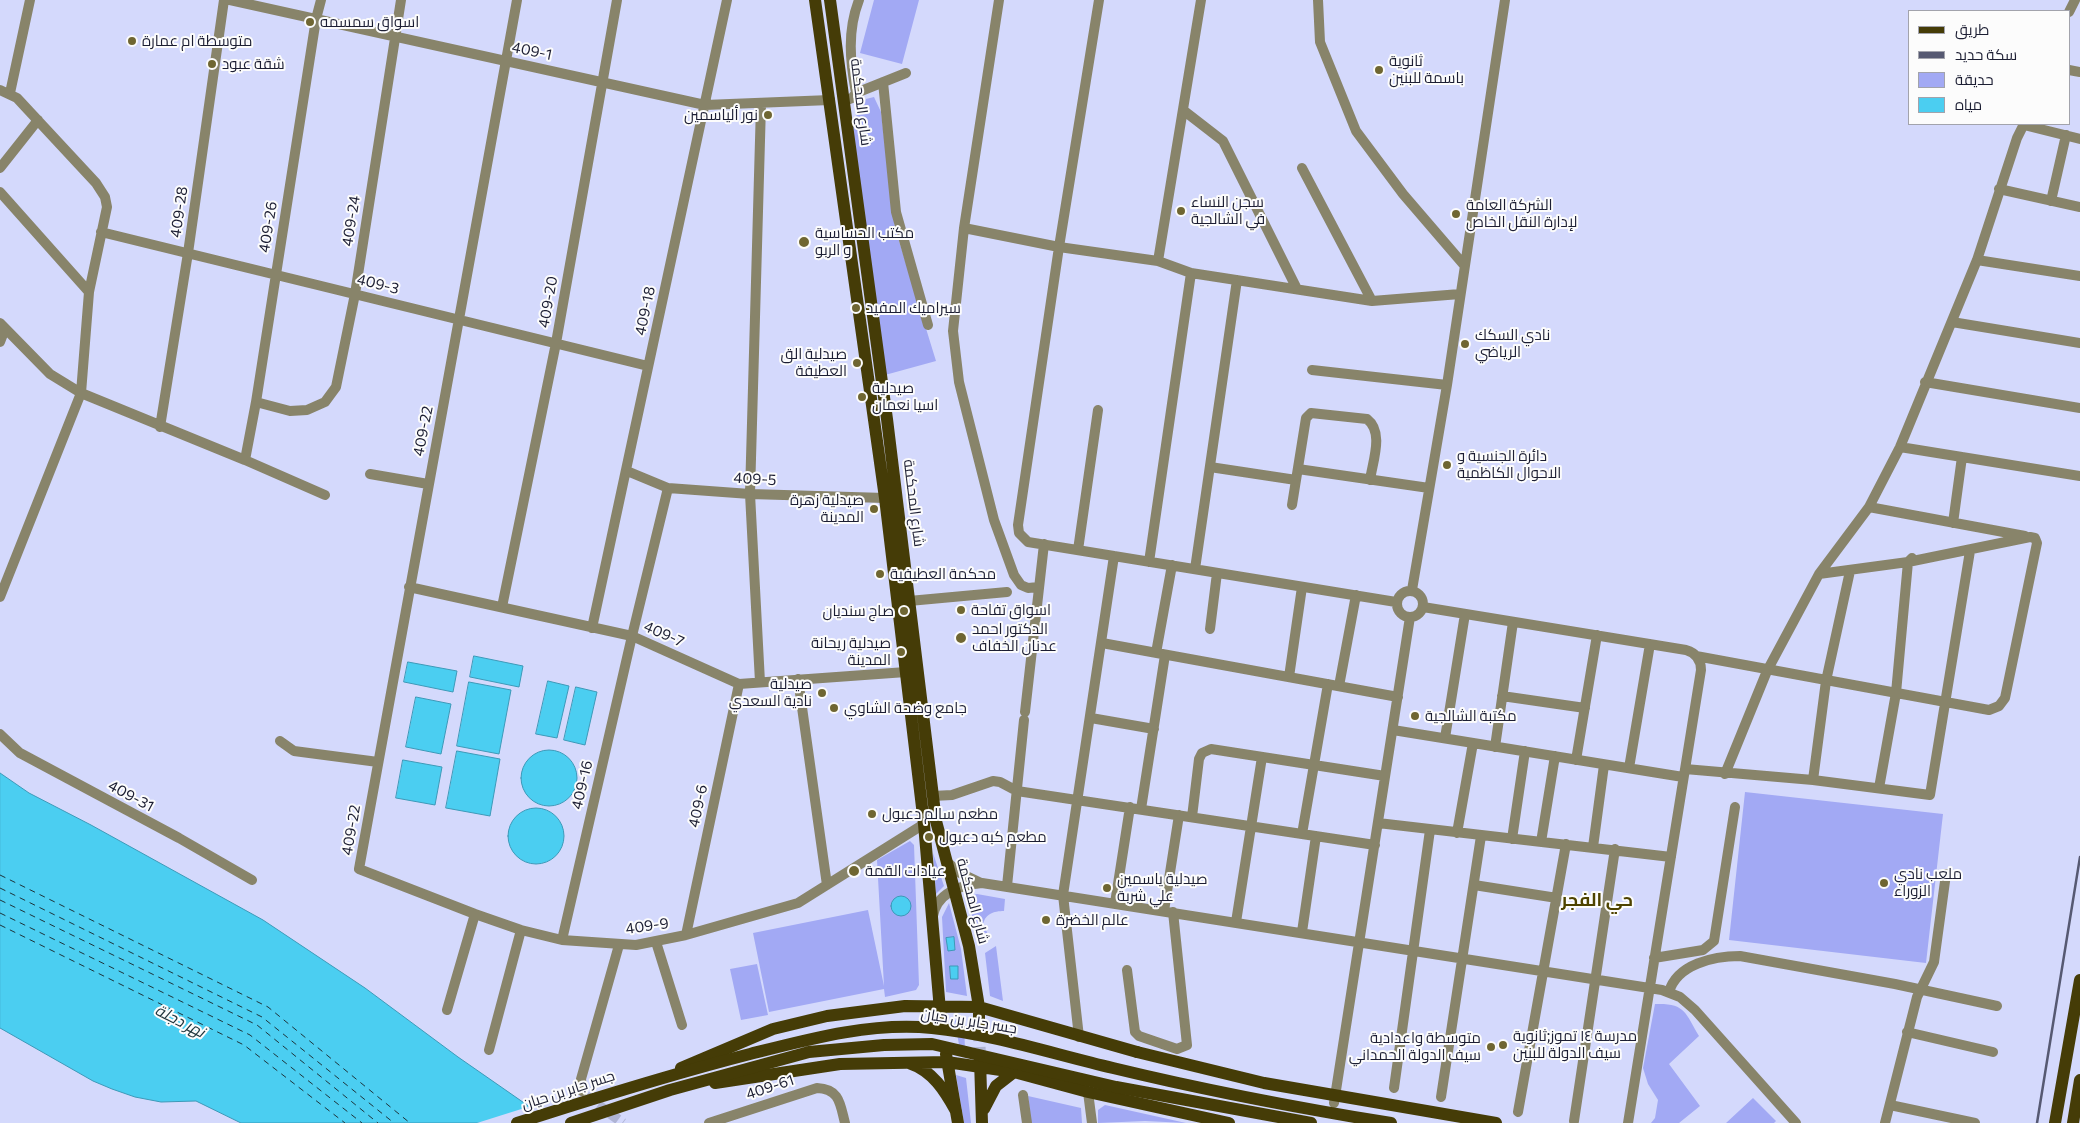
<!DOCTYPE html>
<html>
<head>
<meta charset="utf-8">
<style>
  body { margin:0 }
  #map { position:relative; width:2080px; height:1123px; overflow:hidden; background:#d4d9fc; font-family:Commissioner,Cairo,sans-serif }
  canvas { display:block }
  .legend { position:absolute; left:1908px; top:10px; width:162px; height:115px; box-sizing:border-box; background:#fcfcfc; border:1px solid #a2a3ac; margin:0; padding:6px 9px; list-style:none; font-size:15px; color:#1c1e33 }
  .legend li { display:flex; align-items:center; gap:10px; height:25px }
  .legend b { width:25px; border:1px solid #a2a3ac }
</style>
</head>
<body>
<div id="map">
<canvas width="2080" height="1123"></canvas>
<ul class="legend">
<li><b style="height:6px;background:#453c07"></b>طريق</li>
<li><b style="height:6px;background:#565972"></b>سكة حديد</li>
<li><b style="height:14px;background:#a2a9f4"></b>حديقة</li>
<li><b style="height:14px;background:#4bcef1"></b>مياه</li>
</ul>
</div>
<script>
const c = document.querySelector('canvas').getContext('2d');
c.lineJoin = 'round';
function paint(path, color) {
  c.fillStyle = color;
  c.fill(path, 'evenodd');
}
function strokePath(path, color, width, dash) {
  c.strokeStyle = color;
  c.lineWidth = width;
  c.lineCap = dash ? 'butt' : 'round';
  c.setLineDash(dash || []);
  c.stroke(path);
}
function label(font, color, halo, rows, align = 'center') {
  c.font = font + ' Commissioner,Cairo,sans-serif';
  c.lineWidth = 4;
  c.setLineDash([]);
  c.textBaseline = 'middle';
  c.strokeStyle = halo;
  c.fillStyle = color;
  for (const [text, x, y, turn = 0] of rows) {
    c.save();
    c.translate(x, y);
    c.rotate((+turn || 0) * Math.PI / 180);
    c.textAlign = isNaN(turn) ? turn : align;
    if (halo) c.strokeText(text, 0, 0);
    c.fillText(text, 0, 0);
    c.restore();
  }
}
const green = new Path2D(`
  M 874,0 L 919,0 L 902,64 L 860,53 Z
  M 874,97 L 881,112 L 895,228 L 936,361 L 885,375 L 852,131 L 855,118 L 866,99 Z
  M 1745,792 L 1943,814 L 1926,963 L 1729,940 Z
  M 910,841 L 914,845 L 919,985 L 916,990 L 885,997 L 884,989 L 769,1012 L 753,933 L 868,910 L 884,986 L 877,860 Z
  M 933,853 L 944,886 L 936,894 Z
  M 977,894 L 1005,899 L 1004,911 C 994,911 984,914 983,926 L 989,935 L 981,939 L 965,897 Z
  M 949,903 L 961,949 L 967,996 L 946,992 L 942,917 Z
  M 996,946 L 1003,1001 L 990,996 L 985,953 Z
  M 757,964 L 768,1015 L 741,1020 L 730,969 Z
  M 1655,1004 C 1685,1003 1685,1012 1699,1036 L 1669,1064 L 1700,1106 L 1679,1123 L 1651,1123 L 1655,1118 L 1658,1100 L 1648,1084 L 1643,1068 Z
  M 957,1018 L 961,1018 L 964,1021 L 965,1051 L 960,1051 L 955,1021 Z
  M 956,1075 L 966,1078 L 971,1123 L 964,1123 Z
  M 1028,1096 L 1081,1108 L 1082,1123 L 1031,1123 Z
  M 1753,1098 L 1776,1121 L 1774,1123 L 1726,1123 Z
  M 1105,1105 L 1186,1123 L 1145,1121 L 1098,1123 L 1098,1110 Z`);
const water = new Path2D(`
  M 474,656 L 523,666 L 519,687 L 470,677 Z
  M 408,662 L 457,671 L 453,692 L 404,682 Z
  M 548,681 L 569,686 L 557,738 L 536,734 Z
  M 469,682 L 511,690 L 499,754 L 457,746 Z
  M 576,687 L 597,692 L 585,745 L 564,740 Z
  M 416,697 L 451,704 L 441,754 L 406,747 Z
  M521 778a28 28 0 1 1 56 0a28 28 0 1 1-56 0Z
  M 457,751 L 500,759 L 490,816 L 446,808 Z
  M 403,760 L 442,767 L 435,805 L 396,798 Z
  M 0,773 L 29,793 L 91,825 L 263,920 L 365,988 L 458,1057 L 553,1123 L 241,1123 L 196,1101 L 161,1102 L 135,1097 L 112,1089 L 93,1081 L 0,1028 Z
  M508 836a28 28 0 1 1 56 0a28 28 0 1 1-56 0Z
  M891 906a10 10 0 1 1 20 0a10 10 0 1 1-20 0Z
  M 954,937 L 955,950 L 948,951 L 946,938 Z
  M 950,966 L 958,966 L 958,979 L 951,979 Z`);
const pier = new Path2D(`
  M 534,1105 L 556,1123 L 477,1123 Z`);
const ferry = new Path2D(`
  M 0,875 L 268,1007 L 410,1123
  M 0,888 L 262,1017 L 394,1123
  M 0,900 L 257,1025 L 378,1123
  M 0,913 L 250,1035 L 362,1123
  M 0,925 L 244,1045 L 345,1123`);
const minorTunnel = new Path2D(`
  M 586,1096 L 623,1123`);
const majorTunnel = new Path2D(`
  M 979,1029 L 980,1060`);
const minor = new Path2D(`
  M 230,0 L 705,105 L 830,100
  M 517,0 L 359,869 L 475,914 L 521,930 L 562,940 L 636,945 L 686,935 L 798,903 L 924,824
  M 999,0 L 964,228 L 953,331 L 959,382 L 994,520 L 1014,575 L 1021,585 L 1028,588 L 1039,587
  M 1099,0 L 1059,247 L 1018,525 L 1019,533 L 1028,542 L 1396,602
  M 1318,0 L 1320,42 L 1356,131 L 1403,194 L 1464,265
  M 2069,12 L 2075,0
  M 2069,70 L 2080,72
  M 883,82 L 896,212 L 928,325
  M 0,90 L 17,98 L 96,183 L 105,197 L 107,207 L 89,292 L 81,393 L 0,597
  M 10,93 L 30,0
  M 856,93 L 906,73
  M 844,101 L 852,98 L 856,93 C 850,61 847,31 859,0
  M 1183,110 L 1223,141 L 1297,289
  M 2024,125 L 2080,139
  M 0,168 L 38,120
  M 1302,168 L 1372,301
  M 1999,189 L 2080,207
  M 0,192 L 89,292
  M 2051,201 L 2066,135
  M 964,228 L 1059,247 L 1158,261 L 1191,273 L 1372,301 L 1460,294
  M 101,232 L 648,366
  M 1977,260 L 2080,276
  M 1158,261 L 1201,0
  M 1952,322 L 2080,343
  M 0,323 L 50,374 L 81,393 L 245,460 L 325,495
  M 0,342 L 5,329
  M 1312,370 L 1447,385
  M 1925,382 L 2080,408
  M 256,402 L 290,411 L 307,410 L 325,402 L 336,387 L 355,294 L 401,0
  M 160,427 L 188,253 L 224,0
  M 1900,447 L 2080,476
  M 245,460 L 256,402 L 316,19 L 321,0
  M 1210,467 L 1296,480
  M 1298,469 L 1429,488
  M 627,471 L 668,488 L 750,494 L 885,498
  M 370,474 L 428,484
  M 1292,505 L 1306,418 L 1311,413 L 1367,419 C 1384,432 1373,460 1370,480
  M 1869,507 L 2025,536
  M 1953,523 L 1962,457
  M 1078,550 L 1098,410
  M 1149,562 L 1191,273
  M 1195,569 L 1237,280
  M 409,587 L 632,636 L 739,684 L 906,672
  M 1412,590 L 1447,385 L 1505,0
  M1397 604a13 13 0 1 1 26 0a13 13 0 1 1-26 0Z
  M 909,601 L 1007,592
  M 502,607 L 556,343 L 617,0
  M 1423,607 L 1686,650 C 1696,653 1701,660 1701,670 L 1628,1123
  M 592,628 L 727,0
  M 1210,629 L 1217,573
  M 1102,643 L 1398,697
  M 1156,653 L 1172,565
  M 1696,656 L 1989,710 L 1999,706 L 2005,698 L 2037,543 L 2035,538 L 2030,537 L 1908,562 L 1819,574
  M 1289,677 L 1302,587
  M 798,679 L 827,885
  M 760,682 L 750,494 L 761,105
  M 1339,686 L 1356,595
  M 1502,696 L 1585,708
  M 1025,712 L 1044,544
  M 1091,718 L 1154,729
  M 1393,730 L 1683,777
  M 0,734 L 20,753 L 179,838 L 252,880
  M 1445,738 L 1465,614
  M 280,741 L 294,751 L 378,762
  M 1495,747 L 1513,622
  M 1576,760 L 1597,635
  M 1629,768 L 1650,644
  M 1685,769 L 1813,780 L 1930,795 L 1970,551
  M 1725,774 L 1767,671 L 1819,574 L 1869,507 L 1900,447 L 1977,260 L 2017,138 L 2024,124
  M 1813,780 L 1826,681 L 1850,571
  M 1879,788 L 1896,693 L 1908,562 L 1912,558
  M 933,796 L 952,795 L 993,781 L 1000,782 L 1017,791 L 1375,845
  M 1141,809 L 1165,655
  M 1192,817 L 1199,759 L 1202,753 L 1211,749 L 1385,776
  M 1378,823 L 1671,857
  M 1457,833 L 1473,743
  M 1302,834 L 1328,684
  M 1512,839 L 1525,751
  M 1541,842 L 1555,756
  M 1593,847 L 1604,765
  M 946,861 L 960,873 L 981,883
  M 1474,885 L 1557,898
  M 1007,886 L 1024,720
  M 1115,903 L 1130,807
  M 1164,911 L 1179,815
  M 933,916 C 937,893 960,885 982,883 L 1662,990 L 1680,997 L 1695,1010 L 1796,1123
  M 1236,922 L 1262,757
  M 1302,932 L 1316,836
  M 686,935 L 739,684
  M 562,940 L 632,636 L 668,488
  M 656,942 L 682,1025
  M 1654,958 L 1703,950 L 1714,941 L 1735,807
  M 1127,970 L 1135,1032 L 1139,1036 L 1177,1049 L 1187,1045 L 1173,912
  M 1669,992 C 1677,964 1714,956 1740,956 L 1895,984 L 1997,1006
  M 447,1010 L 475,914
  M 1907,1032 L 1993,1052
  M 1079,1037 L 1063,895 L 1114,556
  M 489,1050 L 521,930
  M 1394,1088 L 1430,830
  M 582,1091 L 581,1079 L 619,945
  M 1088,1092 L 1092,1123
  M 1023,1095 L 1027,1123
  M 1441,1097 L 1481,836
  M 1334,1103 L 1410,617
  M 1890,1105 L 1975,1123
  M 1518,1112 L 1566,844
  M 1574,1121 L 1615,849
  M 709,1123 L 817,1088 C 840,1089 840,1104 845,1123
  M 1885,1123 L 1917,997 L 1934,962 L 1946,874`);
const major = new Path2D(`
  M 815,0 L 885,498 L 924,824 L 941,1022
  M 830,0 L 887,419 L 936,821 L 969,946 L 979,1007 L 979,1029
  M 946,1054 L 958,1123
  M 980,1060 L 982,1123
  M 909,1063 C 933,1071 945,1091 956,1111
  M 681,1068 L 773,1029 L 827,1016 L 905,1006 L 979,1007 L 1137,1052
  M 715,1083 L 840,1064 L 947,1062 L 1014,1072 L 1088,1092 L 1229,1123
  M 984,1109 L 996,1086 L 1014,1072
  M 2055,1123 L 2080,980
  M 2073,1123 L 2080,1080`);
const rail = new Path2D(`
  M 2037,1123 L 2080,857`);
const majorBridge = new Path2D(`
  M 1137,1052 L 1264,1083 L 1496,1123
  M 517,1123 C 595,1098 672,1074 750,1054 C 809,1039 871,1022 932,1028 C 993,1034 1053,1054 1113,1068 C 1204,1090 1298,1108 1391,1123
  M 571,1123 L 670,1090 L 809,1052 L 884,1045 L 932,1044 L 1116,1087 L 1311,1123`);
const markers = [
  [310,22,5,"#6f6632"],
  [132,41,5,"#6f6632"],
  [212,64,5,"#6f6632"],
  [1379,70,5,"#6f6632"],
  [768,115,5,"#6f6632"],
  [1181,211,5,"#6f6632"],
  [1456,214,5,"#6f6632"],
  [804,242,6,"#6f6632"],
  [856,308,5,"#6f6632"],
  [1465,344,5,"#6f6632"],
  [857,363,5,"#6f6632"],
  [862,397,5,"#6f6632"],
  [1447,465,5,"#6f6632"],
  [874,509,5,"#6f6632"],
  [880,574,5,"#6f6632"],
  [961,610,5,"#6f6632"],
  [904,611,5,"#6f6632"],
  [961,638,6,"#6f6632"],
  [901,652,5,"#6f6632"],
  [822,693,5,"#6f6632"],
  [834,708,5,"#6f6632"],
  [1415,716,5,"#6f6632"],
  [872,814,5,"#6f6632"],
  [929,837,5,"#6f6632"],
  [854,871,6,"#6f6632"],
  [1884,883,5,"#6f6632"],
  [1107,888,5,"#6f6632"],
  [1046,920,5,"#6f6632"],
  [1503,1045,5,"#6f6632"],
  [1491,1047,5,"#6f6632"]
];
const poiNames = [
  ["اسواق سمسمه",320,22],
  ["متوسطة ام عمارة",142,41],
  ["ثانوية",1389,61],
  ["باسمة للبنين",1389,78],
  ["شقة عبود",222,64],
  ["نور ألياسمين",758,115,"right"],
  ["سجن النساء",1191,202],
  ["في الشالجية",1191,219],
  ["الشركة العامة",1466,205],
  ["لإدارة النقل الخاص",1466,222],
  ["مكتب الحساسية",815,233],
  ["و الربو",815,250],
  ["سيراميك المفيد",866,308],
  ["نادي السكك",1475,335],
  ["الرياضي",1475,352],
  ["صيدلية الق",847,354,"right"],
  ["العطيفة",847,371,"right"],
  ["صيدلية",872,388],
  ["اسيا نعمان",872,405],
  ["دائرة الجنسية و",1457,456],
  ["الاحوال الكاظمية",1457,473],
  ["صيدلية زهرة",864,500,"right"],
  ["المدينة",864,517,"right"],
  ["محكمة العطيفية",890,574],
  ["اسواق تفاحة",971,610],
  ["صاج سنديان",894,611,"right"],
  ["الدكتور احمد",972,629],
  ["عدنان الخفاف",972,646],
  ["صيدلية ريحانة",891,643,"right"],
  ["المدينة",891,660,"right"],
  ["صيدلية",812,684,"right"],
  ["نادية السعدي",812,701,"right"],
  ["جامع وضحة الشاوي",844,708],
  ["مكتبة الشالجية",1425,716],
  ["مطعم سالم دعبول",882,814],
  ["مطعم كبه دعبول",939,837],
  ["عيادات القمة",865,871],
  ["ملعب نادي",1894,874],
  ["الزوراء",1894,891],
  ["صيدلية ياسمين",1117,879],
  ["علي شربة",1117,896],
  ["عالم الخضرة",1056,920],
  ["مدرسة ١٤ تموز;ثانوية",1513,1036],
  ["سيف الدولة للبنين",1513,1053],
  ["متوسطة واعدادية",1481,1038,"right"],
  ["سيف الدولة الحمداني",1481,1055,"right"]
];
const streetNames = [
  ["409-1",532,51,12],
  ["شارع المحكمة",861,102,83],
  ["409-28",179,212,-82],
  ["409-24",351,221,-81],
  ["409-26",268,227,-81],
  ["409-3",378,284,14],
  ["409-20",548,302,-80],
  ["409-18",645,311,-78],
  ["409-22",423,431,-79],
  ["409-5",755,479,3],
  ["شارع المحكمة",914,503,83],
  ["409-7",664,634,24],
  ["409-16",582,785,-77],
  ["409-31",131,796,28],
  ["409-6",698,806,-78],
  ["409-22",351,830,-80],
  ["شارع المحكمة",973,901,75],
  ["409-9",647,926,-8],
  ["جسر جابر بن حيان",969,1021,9],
  ["409-61",770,1087,-18],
  ["جسر جابر بن حيان",568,1090,-18]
];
const waterNames = [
  ["نهر دجلة",180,1021,27]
];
const quarterNames = [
  ["حي الفجر",1597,900]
];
paint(green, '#a2a9f4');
paint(water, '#4bcef1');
strokePath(water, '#3d99b8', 1);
paint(pier, '#d4d9fc');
strokePath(ferry, '#1e343b', 1, [6, 5]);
strokePath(minorTunnel, '#afb4d4', 10, [10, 5]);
strokePath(majorTunnel, '#afb4d4', 12, [12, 6]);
strokePath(minor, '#88846a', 10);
strokePath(major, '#453c07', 12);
strokePath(rail, '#565972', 2.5);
strokePath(majorBridge, '#453c07', 12);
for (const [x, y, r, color] of markers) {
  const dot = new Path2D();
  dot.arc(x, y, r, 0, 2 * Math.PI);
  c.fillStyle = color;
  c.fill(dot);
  strokePath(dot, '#fcfcfc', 2);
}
label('15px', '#1c1e33', '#fcfcfc', poiNames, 'left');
label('15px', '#1c1e33', '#fcfcfc', streetNames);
label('italic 16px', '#1e343b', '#fcfcfc', waterNames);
label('bold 18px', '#4e4300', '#fcfcfc', quarterNames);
</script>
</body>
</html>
